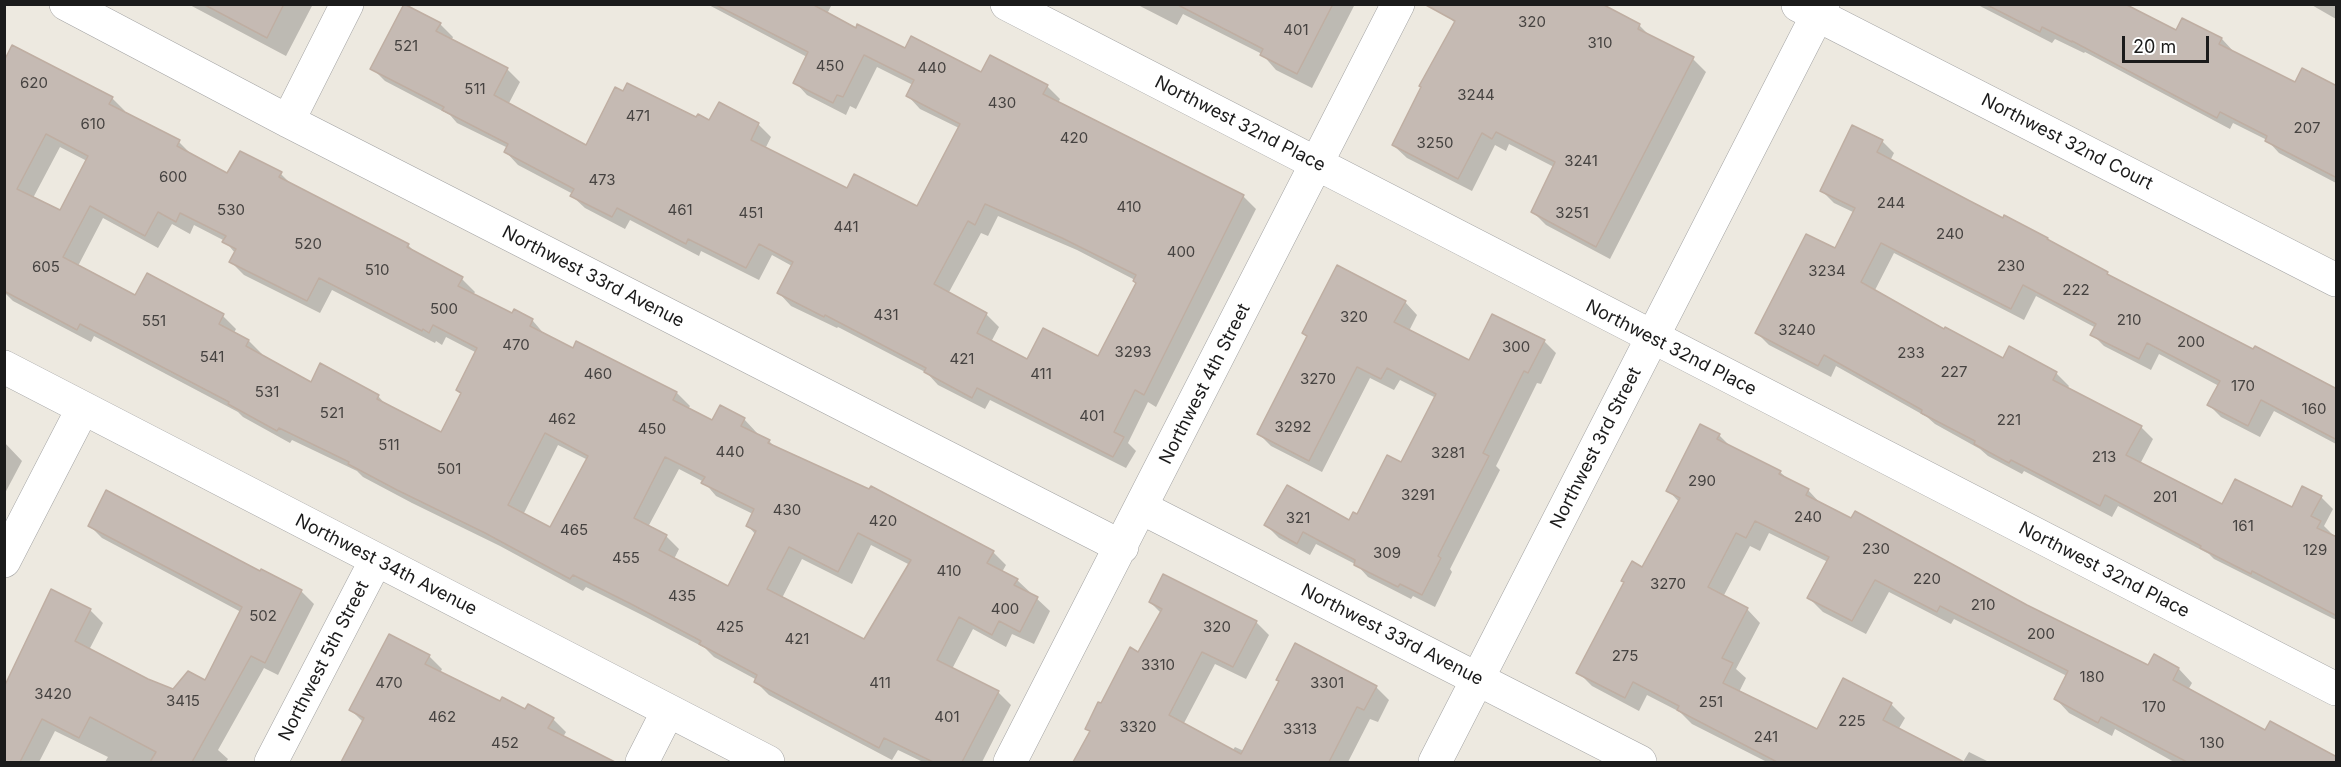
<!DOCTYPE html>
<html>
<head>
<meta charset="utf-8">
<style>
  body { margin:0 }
  #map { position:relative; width:2341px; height:767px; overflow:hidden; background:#ede9e0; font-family:Inter,sans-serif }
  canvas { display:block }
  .frame { position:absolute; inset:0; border:6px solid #1b1b1b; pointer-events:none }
  .scale { position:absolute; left:2122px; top:36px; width:87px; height:27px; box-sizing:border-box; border:3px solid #1b1b1b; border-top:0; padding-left:8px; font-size:18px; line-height:21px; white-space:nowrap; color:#1b1b1b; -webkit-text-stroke:4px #fff; paint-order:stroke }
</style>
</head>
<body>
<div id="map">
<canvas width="2341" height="767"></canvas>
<div class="frame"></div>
<div class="scale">20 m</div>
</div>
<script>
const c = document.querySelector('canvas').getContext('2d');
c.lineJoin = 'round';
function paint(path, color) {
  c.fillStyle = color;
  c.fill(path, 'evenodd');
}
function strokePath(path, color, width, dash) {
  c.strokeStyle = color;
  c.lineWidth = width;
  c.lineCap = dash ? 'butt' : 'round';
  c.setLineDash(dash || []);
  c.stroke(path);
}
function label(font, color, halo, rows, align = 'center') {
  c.font = font + ' Inter,sans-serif';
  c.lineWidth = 4.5;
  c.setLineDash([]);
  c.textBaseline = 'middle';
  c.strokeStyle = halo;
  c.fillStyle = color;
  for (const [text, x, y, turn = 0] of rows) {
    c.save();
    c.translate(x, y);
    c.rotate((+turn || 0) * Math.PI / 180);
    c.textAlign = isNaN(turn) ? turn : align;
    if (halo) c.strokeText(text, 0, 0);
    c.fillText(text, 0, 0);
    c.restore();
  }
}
const shadow = new Path2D(`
  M 188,4 L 313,4 L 286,56 Z
  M 707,4 L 832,4 L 827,14 L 856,30 L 905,50 L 982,74 L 1047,86 L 1060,99 L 1058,103 L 1243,196 L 1256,209 L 1156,407 L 1148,402 L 1128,443 L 1136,451 L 1126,468 L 990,400 L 985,409 L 938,385 L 927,373 L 838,327 L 837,328 L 791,306 L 779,293 L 792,266 L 772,255 L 759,280 L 701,251 L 699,256 L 630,220 L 625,229 L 585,208 L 572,196 L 573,194 L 518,165 L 506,152 L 508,148 L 457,123 L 450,115 L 385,81 L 372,68 L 440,24 L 453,37 L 451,41 L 507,69 L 520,82 L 508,105 L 587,147 L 697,119 L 758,124 L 771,137 L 765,149 L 848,190 L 918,208 L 959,128 L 920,109 L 908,96 L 913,85 L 877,67 L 856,109 L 850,106 L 846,115 L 807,95 L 795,82 L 807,57 ZM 998,216 L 1077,250 L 1135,280 L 1138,284 L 1098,358 L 1027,361 L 991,342 L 999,327 L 986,314 L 948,294 L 981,233 L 988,236 Z
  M 1136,4 L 1355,4 L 1312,88 L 1276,70 L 1262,54 L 1183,14 L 1177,25 Z
  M 1976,4 L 2122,4 L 2176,32 L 2183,20 L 2222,39 L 2234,52 L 2295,84 L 2336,87 L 2336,183 L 2279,153 L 2267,140 L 2233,123 L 2230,129 L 2085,52 L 2084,53 L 2055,39 L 2052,43 Z
  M 2310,4 L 2336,4 L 2336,19 Z
  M 1447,15 L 1639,25 L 1651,37 L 1693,59 L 1706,72 L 1610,259 L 1546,225 L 1533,212 L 1554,167 L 1509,144 L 1506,151 L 1495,145 L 1472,191 L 1407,158 L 1393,145 L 1455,23 Z
  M 4,64 L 112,98 L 125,111 L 124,113 L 179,142 L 192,155 L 228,175 L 281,174 L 293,186 L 408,245 L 418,255 L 462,279 L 475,292 L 473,295 L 512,315 L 514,311 L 533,321 L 545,335 L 573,350 L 577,343 L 677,393 L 690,406 L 688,409 L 713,422 L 744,419 L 757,433 L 756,435 L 769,441 L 776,448 L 993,552 L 1006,565 L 1002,572 L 1017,580 L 1050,611 L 1034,644 L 1012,634 L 1006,647 L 973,629 L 952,669 L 998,692 L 1011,705 L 982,762 L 923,762 L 898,750 L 892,760 L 769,695 L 756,682 L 757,680 L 714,657 L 705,648 L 646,617 L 586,587 L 583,591 L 500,546 L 412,503 L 363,477 L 357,471 L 292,440 L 290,443 L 243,417 L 238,412 L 94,336 L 91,342 L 13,301 L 4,292 ZM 60,147 L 87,161 L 61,212 L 33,198 ZM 103,218 L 158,248 L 172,224 L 190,234 L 194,225 L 225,241 L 235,253 L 231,262 L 244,275 L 320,313 L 332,290 L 435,343 L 436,341 L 442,345 L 446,337 L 477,353 L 458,390 L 462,394 L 441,434 L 388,407 L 378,396 L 311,384 L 261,356 L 262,354 L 249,341 L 234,333 L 236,329 L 223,316 L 136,297 L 78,266 ZM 558,445 L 588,460 L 551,529 L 524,513 ZM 679,469 L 704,482 L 716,496 L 753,514 L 748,526 L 756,535 L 729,588 L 674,559 L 679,549 L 666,536 L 648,527 ZM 871,545 L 910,565 L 864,641 L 782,598 L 802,559 L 852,584 Z
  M 1882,141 L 1894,153 L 1890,161 L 1969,203 L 2047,239 L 2052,244 L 2107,273 L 2114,280 L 2336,391 L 2336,444 L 2274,411 L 2260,437 L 2221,417 L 2209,405 L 2219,386 L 2159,354 L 2151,370 L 2104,346 L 2092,334 L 2096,328 L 2036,296 L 2024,320 L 1894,253 L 1874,292 L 1944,332 L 2003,360 L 2009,348 L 2057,374 L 2069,386 L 2067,389 L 2141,427 L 2153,439 L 2140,464 L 2223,506 L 2292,509 L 2321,497 L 2333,509 L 2324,526 L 2332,534 L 2330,539 L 2336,543 L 2336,620 L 2214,559 L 2209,554 L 2118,506 L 2112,517 L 2024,471 L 2022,474 L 1988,456 L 1980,449 L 1935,424 L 1927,417 L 1836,366 L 1831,377 L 1769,345 L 1757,333 L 1835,250 L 1855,213 L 1834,203 L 1822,191 Z
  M 1405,302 L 1417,315 L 1409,331 L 1469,362 L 1544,341 L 1556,353 L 1541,384 L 1537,383 L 1496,466 L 1500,470 L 1450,569 L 1452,572 L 1435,607 L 1413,596 L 1411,599 L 1368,577 L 1357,565 L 1316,544 L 1310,555 L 1279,538 L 1266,525 L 1350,522 L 1358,516 L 1402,464 L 1436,398 L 1400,380 L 1394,390 L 1370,378 L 1322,472 L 1271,446 L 1259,434 Z
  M 1719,435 L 1732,448 L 1780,472 L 1789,480 L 1808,490 L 1821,504 L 2149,667 L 2154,656 L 2179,669 L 2192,683 L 2188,690 L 2266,732 L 2336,758 L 2336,762 L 2174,762 L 2115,729 L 2112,736 L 2069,713 L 2056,699 L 2067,676 L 1954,619 L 1951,624 L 1889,592 L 1866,634 L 1823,612 L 1809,598 L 1828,562 L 1769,533 L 1760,551 L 1750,546 L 1723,597 L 1747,609 L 1760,623 L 1736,669 L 1746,678 L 1739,692 L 1817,731 L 1891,704 L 1905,718 L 1898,730 L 1961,762 L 1767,762 L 1692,724 L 1680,712 L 1647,695 L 1639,711 L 1592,686 L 1578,672 L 1643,569 L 1679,502 L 1668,490 Z
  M 4,442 L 22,461 L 4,495 Z
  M 89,525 L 261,573 L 262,571 L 301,591 L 314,604 L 278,675 L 264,668 L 218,750 L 228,759 L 226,762 L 105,762 L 108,757 L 55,731 L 39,762 L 4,762 L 4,690 L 90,610 L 103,623 L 89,650 L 173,691 L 206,682 L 241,612 L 102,538 Z
  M 1150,602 L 1256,622 L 1269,635 L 1246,679 L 1215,664 L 1183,725 L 1232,751 L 1235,747 L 1244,751 L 1376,687 L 1389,700 L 1378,722 L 1370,719 L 1348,762 L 1075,762 L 1091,732 L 1086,728 L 1139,654 L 1161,613 Z
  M 429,656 L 442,669 L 440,673 L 501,703 L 553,719 L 566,732 L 563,737 L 592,752 L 602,762 L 432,762 L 423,758 L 420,762 L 342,762 L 364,723 L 351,710 Z
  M 1969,752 L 1989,762 L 1963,762 Z`);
const building = new Path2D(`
  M 203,4 L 284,4 L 267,38 Z
  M 404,4 L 441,23 L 436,31 L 508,68 L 494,95 L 586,145 L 615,87 L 623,91 L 627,83 L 696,117 L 698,114 L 709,120 L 719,102 L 759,123 L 751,140 L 847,188 L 854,174 L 917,206 L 960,124 L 906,96 L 914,80 L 864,55 L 843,97 L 837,95 L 833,103 L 793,83 L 808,52 L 714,4 L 812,4 L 856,28 L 857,24 L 905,48 L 911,36 L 981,72 L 990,55 L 1048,85 L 1043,94 L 1244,195 L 1144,395 L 1135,390 L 1114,432 L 1124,437 L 1113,457 L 977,388 L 972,398 L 924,372 L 926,368 L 825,315 L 824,317 L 777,293 L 793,262 L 759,244 L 746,268 L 688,239 L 686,244 L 617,208 L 612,217 L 570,196 L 574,189 L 504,152 L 508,144 L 442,110 L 444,107 L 370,69 ZM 985,204 L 1062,238 L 1136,275 L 1133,281 L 1136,283 L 1098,356 L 1043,328 L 1027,359 L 977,333 L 987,313 L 934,284 L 968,221 L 975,225 Z
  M 1176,4 L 1333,4 L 1297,74 L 1260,55 L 1263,49 Z
  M 1424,4 L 1602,4 L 1640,24 L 1638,29 L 1694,57 L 1596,247 L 1531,212 L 1555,162 L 1496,132 L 1492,139 L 1482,133 L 1458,179 L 1392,145 L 1421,87 L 1419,86 L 1455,21 Z
  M 1985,4 L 2125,4 L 2176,30 L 2182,18 L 2222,38 L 2219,44 L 2295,82 L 2302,68 L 2337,86 L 2337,178 L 2265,141 L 2267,136 L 2220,112 L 2217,118 L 2072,41 L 2072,42 L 2042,27 L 2040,32 Z
  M 12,45 L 113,97 L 109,104 L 180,140 L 177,146 L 227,173 L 240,151 L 282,172 L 279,177 L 409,244 L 407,247 L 463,277 L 458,286 L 512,313 L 514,309 L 533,319 L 530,326 L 573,348 L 576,341 L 677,392 L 673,400 L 712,420 L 720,405 L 745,418 L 741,426 L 770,440 L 768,443 L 869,489 L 871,486 L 994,551 L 987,563 L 1018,579 L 1014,585 L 1038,597 L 1020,632 L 999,621 L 992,635 L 959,617 L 937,660 L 999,691 L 962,762 L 933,762 L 884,738 L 879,748 L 754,682 L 757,675 L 699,644 L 701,641 L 631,604 L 573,575 L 570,579 L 485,533 L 397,490 L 348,464 L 349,462 L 279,428 L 277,431 L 228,404 L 229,402 L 80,324 L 77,330 L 4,291 L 4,61 ZM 46,134 L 88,156 L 60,210 L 17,189 ZM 90,206 L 145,236 L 158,212 L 176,222 L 180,213 L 226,236 L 222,242 L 236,249 L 229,262 L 307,301 L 319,278 L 422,331 L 423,329 L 429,333 L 433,325 L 477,348 L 456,390 L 461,393 L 441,432 L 377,399 L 379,395 L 320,363 L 311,382 L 246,346 L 249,340 L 219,324 L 224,314 L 147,273 L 135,295 L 63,257 ZM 545,433 L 588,456 L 550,527 L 508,505 ZM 665,457 L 705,477 L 701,483 L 754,509 L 746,526 L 756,531 L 728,586 L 659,550 L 667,535 L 634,518 ZM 858,533 L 911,560 L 864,639 L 767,589 L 789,547 L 838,572 Z
  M 1852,125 L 1883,140 L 1877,152 L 1970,201 L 2003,218 L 2004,215 L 2048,238 L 2047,239 L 2108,272 L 2107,274 L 2253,349 L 2255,346 L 2337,389 L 2337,440 L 2261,400 L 2248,426 L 2207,405 L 2220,381 L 2147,343 L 2139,359 L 2090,335 L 2096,324 L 2023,285 L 2011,309 L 1881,243 L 1861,282 L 1944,329 L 1945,327 L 2003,358 L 2009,346 L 2057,372 L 2053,380 L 2142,426 L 2126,455 L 2222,504 L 2235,479 L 2292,507 L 2302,486 L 2322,496 L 2311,516 L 2321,521 L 2317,528 L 2337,537 L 2337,616 L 2252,571 L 2251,574 L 2200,548 L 2201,546 L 2105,495 L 2100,506 L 2011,460 L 2009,463 L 1974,444 L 1975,441 L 1921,413 L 1922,410 L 1824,355 L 1818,366 L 1755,333 L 1806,234 L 1835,248 L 1855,208 L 1820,191 Z
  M 1337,265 L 1406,301 L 1394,322 L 1469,360 L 1492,314 L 1545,340 L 1528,373 L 1524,371 L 1483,453 L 1489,456 L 1438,556 L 1441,558 L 1422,595 L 1400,584 L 1398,587 L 1354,565 L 1355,560 L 1303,532 L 1297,544 L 1264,525 L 1287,485 L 1349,520 L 1353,512 L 1357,514 L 1387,455 L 1401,462 L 1436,394 L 1387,368 L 1381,379 L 1357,367 L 1309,461 L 1257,434 L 1307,336 L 1302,333 Z
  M 1700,424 L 1720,434 L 1717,439 L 1781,471 L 1779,474 L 1809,489 L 1806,495 L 1851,518 L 1855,511 L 2027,605 L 2148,665 L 2154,654 L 2179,668 L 2173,680 L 2265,730 L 2270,721 L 2337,757 L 2337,762 L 2187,762 L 2101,717 L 2098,723 L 2054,699 L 2068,671 L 1940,606 L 1937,612 L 1875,580 L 1852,621 L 1807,598 L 1829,557 L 1755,521 L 1746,538 L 1736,533 L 1708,587 L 1748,608 L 1722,658 L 1733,663 L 1723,683 L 1817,729 L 1843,678 L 1892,703 L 1883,720 L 1964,762 L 1777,762 L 1677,710 L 1679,706 L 1633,682 L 1625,698 L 1576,673 L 1624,582 L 1621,581 L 1632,561 L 1642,567 L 1680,498 L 1666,491 Z
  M 106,490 L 260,571 L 261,569 L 302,590 L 265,663 L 251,656 L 192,762 L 150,762 L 156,752 L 90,717 L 79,738 L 42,719 L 20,762 L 4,762 L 4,687 L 51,589 L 91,609 L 75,641 L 148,679 L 173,689 L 188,671 L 205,680 L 242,607 L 88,526 Z
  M 1163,574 L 1257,621 L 1233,667 L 1202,652 L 1169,715 L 1241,754 L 1279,681 L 1276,680 L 1295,643 L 1377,686 L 1364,710 L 1357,707 L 1329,762 L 1073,762 L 1090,731 L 1085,729 L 1098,702 L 1101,703 L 1130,647 L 1138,652 L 1162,609 L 1149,602 Z
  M 389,634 L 430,655 L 425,664 L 500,701 L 502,697 L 525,709 L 528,704 L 554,718 L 548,728 L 615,762 L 341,762 L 364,718 L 349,710 Z`);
const minor = new Path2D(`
  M 66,4 L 288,121 L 1122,547
  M 1007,4 L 2336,689
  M 1798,5 L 2336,280
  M 288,121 L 347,4
  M 4,367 L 768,762
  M 1142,508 L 1640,762
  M 4,561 L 83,408
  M 271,762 L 376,560
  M 642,762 L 668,711
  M 1010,762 L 1398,4
  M 1435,762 L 1823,4`);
const numberNames = [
  ["320",1532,22],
  ["401",1296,30],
  ["310",1600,43],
  ["521",406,46],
  ["450",830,66],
  ["440",932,68],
  ["620",34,83],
  ["511",475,89],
  ["3244",1476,95],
  ["430",1002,103],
  ["471",638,116],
  ["610",93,124],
  ["207",2307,128],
  ["420",1074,138],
  ["3250",1435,143],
  ["3241",1581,161],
  ["600",173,177],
  ["473",602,180],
  ["244",1891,203],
  ["410",1129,207],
  ["530",231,210],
  ["461",680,210],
  ["451",751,213],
  ["3251",1572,213],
  ["441",846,227],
  ["240",1950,234],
  ["520",308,244],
  ["400",1181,252],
  ["230",2011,266],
  ["605",46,267],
  ["510",377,270],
  ["3234",1827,271],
  ["222",2076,290],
  ["500",444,309],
  ["431",886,315],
  ["320",1354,317],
  ["210",2129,320],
  ["551",154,321],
  ["3240",1797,330],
  ["200",2191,342],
  ["470",516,345],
  ["300",1516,347],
  ["3293",1133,352],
  ["233",1911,353],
  ["541",212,357],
  ["421",962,359],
  ["227",1954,372],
  ["460",598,374],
  ["411",1041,374],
  ["3270",1318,379],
  ["170",2243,386],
  ["531",267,392],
  ["160",2314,409],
  ["521",332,413],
  ["401",1092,416],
  ["462",562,419],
  ["221",2009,420],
  ["3292",1293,427],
  ["450",652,429],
  ["511",389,445],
  ["440",730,452],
  ["3281",1448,453],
  ["213",2104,457],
  ["501",449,469],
  ["290",1702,481],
  ["3291",1418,495],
  ["201",2165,497],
  ["430",787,510],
  ["240",1808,517],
  ["321",1298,518],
  ["420",883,521],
  ["161",2243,526],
  ["465",574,530],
  ["230",1876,549],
  ["129",2315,550],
  ["309",1387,553],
  ["455",626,558],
  ["410",949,571],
  ["220",1927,579],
  ["3270",1668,584],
  ["435",682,596],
  ["210",1983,605],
  ["400",1005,609],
  ["502",263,616],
  ["425",730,627],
  ["320",1217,627],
  ["200",2041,634],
  ["421",797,639],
  ["275",1625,656],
  ["3310",1158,665],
  ["180",2092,677],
  ["470",389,683],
  ["411",880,683],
  ["3301",1327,683],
  ["3420",53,694],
  ["3415",183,701],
  ["251",1711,702],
  ["170",2154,707],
  ["462",442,717],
  ["401",947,717],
  ["225",1852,721],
  ["3320",1138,727],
  ["3313",1300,729],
  ["241",1766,737],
  ["452",505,743],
  ["130",2212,743]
];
const streetNames = [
  ["Northwest 32nd Place",1240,124,27],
  ["Northwest 32nd Court",2067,142,27],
  ["Northwest 33rd Avenue",593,277,27],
  ["Northwest 32nd Place",1671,348,27],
  ["Northwest 4th Street",1205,384,-63],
  ["Northwest 3rd Street",1596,448,-63],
  ["Northwest 34th Avenue",386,565,27],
  ["Northwest 32nd Place",2104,570,27],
  ["Northwest 33rd Avenue",1392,635,27],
  ["Northwest 5th Street",324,661,-63]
];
paint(shadow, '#0003');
paint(building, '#c5bab3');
strokePath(building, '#bfaea2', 1.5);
strokePath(minor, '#a2a2a2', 34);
strokePath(minor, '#fff', 33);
label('15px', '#464341', null, numberNames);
label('18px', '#1b1b1b', '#fff', streetNames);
</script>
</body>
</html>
